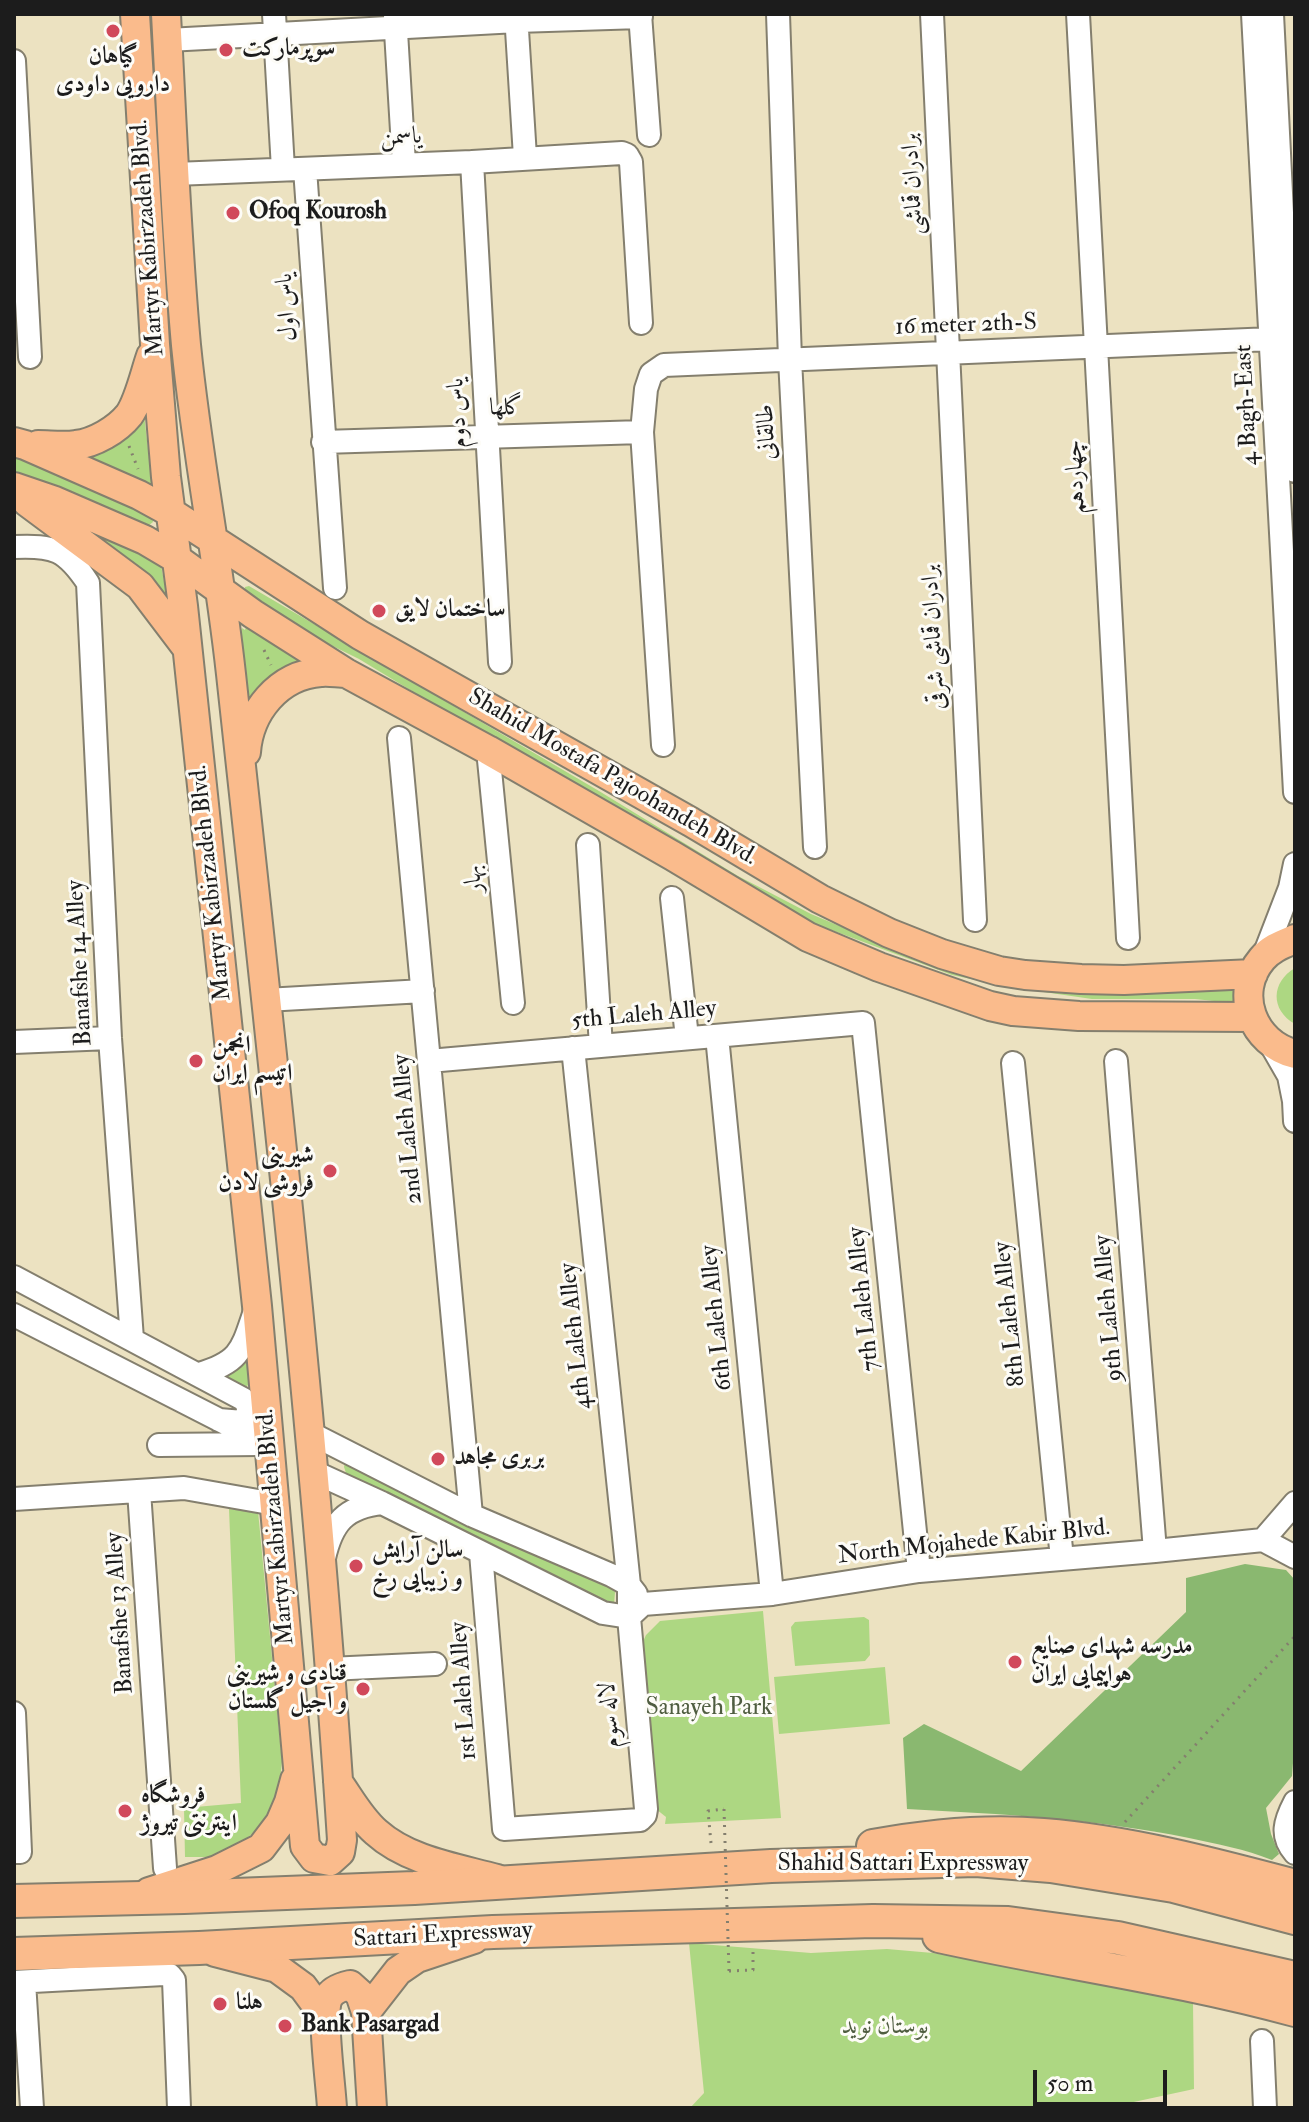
<!DOCTYPE html>
<html>
<head>
<meta charset="utf-8">
<style>
  body { margin:0 }
  #map { position:relative; width:1309px; height:2122px; overflow:hidden; background:#ece2c1; font-family:"IM FELL Double Pica",serif }
  canvas { display:block }
  .frame { position:absolute; inset:0; border:16px solid #1c1c1c; pointer-events:none }
  .scale { position:absolute; left:1033px; top:2070px; width:134px; height:36px; box-sizing:border-box; border:4px solid #1c1c1c; border-top:0; padding-left:10px; font-size:24px; line-height:28px; white-space:nowrap; color:#1c1c1c; -webkit-text-stroke:6px #fdfcf7; paint-order:stroke }
</style>
</head>
<body>
<div id="map">
<canvas width="1309" height="2122"></canvas>
<div class="frame"></div>
<div class="scale">50 m</div>
</div>
<script>
const c = document.querySelector('canvas').getContext('2d');
c.lineJoin = 'round';
function paint(path, color) {
  c.fillStyle = color;
  c.fill(path, 'evenodd');
}
function strokePath(path, color, width, dash) {
  c.strokeStyle = color;
  c.lineWidth = width;
  c.lineCap = dash ? 'butt' : 'round';
  c.setLineDash(dash || []);
  c.stroke(path);
}
function label(font, color, halo, rows, align = 'center') {
  c.font = font + ' "IM FELL Double Pica",Amiri,serif';
  c.lineWidth = 6;
  c.setLineDash([]);
  c.textBaseline = 'middle';
  c.strokeStyle = halo;
  c.fillStyle = color;
  for (const [text, x, y, turn = 0] of rows) {
    c.save();
    c.translate(x, y);
    c.rotate((+turn || 0) * Math.PI / 180);
    c.textAlign = isNaN(turn) ? turn : align;
    if (halo) c.strokeText(text, 0, 0);
    c.fillText(text, 0, 0);
    c.restore();
  }
}
const green = new Path2D(`
  M 142,397 L 153,492 L 73,450 Z
  M 14,456 L 85,481 L 152,517 L 153,522 L 148,526 L 14,481 Z
  M 89,529 L 161,565 L 171,619 L 86,540 Z
  M 249,586 L 599,791 L 738,876 L 811,914 L 918,959 L 1233,986 L 1237,992 L 1237,999 L 1233,1003 L 1195,999 L 1092,999 L 1009,987 L 952,975 L 810,922 L 610,811 L 359,659 L 288,624 L 244,594 L 245,587 Z
  M 246,627 L 311,664 L 249,708 L 241,631 L 242,628 L 245,630 Z
  M 1295,968 L 1295,1024 C 1270,1010 1271,982 1295,968 Z
  M 248,1350 L 249,1384 L 246,1387 L 228,1379 L 222,1374 Z
  M 345,1461 L 608,1585 L 615,1592 L 614,1605 L 610,1609 L 346,1473 L 344,1467 Z
  M 229,1509 L 258,1511 L 282,1762 L 278,1799 L 264,1822 L 239,1846 L 218,1857 L 185,1857 L 184,1808 L 241,1803 Z
  M 763,1611 L 781,1818 L 665,1824 L 666,1817 L 656,1809 L 641,1646 L 646,1635 L 660,1621 Z
  M 864,1617 L 869,1620 L 870,1655 L 865,1661 L 795,1666 L 791,1627 L 795,1622 Z
  M 885,1667 L 890,1724 L 779,1734 L 774,1677 Z
  M 689,1943 L 811,1953 L 887,1949 L 933,1953 L 1110,1982 L 1193,2002 L 1194,2089 L 1106,2108 L 690,2108 L 704,2093 Z`);
const forest = new Path2D(`
  M 1245,1564 L 1286,1570 L 1295,1580 L 1295,1737 L 1292,1776 L 1266,1808 L 1271,1834 L 1279,1854 L 1272,1860 C 1245,1849 1217,1844 1189,1838 C 1096,1819 1001,1814 907,1809 L 903,1738 L 924,1724 L 1021,1771 L 1186,1612 L 1186,1578 Z`);
const path = new Path2D(`
  M 129,446 L 138,469
  M 264,650 L 271,665
  M 1125,1822 L 1295,1636
  M 711,1843 L 708,1811 L 724,1809
  M 729,1971 L 753,1970 L 753,1950`);
const minor = new Path2D(`
  M 274,14 L 283,169
  M 516,14 L 525,157
  M 640,14 L 649,135
  M 778,14 L 790,359 L 815,847
  M 932,14 L 975,920
  M 1078,14 L 1128,938
  M 1253,14 L 1295,792
  M 1272,14 L 1295,471
  M 395,15 L 404,164
  M 168,40 L 517,21 L 641,17
  M 14,61 L 30,357
  M 472,162 L 500,662
  M 305,169 L 335,588
  M 175,174 L 472,162 L 622,153 L 627,155 L 631,162 L 641,323
  M 323,442 L 642,432
  M 14,547 C 54,545 66,550 88,583 L 110,1038 L 132,1339
  M 399,738 L 471,1515
  M 663,745 L 642,432 L 646,389 L 651,374 L 664,365 L 1295,338
  M 488,750 L 513,1003
  M 588,845 L 601,1046
  M 672,898 L 687,1038
  M 1263,958 L 1290,888 L 1295,864
  M 266,1000 L 423,991
  M 717,1036 L 772,1594
  M 14,1042 L 110,1038
  M 1270,1043 L 1289,1076 L 1294,1101 L 1295,1121
  M 429,1061 L 863,1023 L 919,1571
  M 1116,1061 L 1155,1551
  M 1013,1063 L 1062,1559
  M 14,1277 L 243,1399 C 251,1407 248,1414 243,1422 L 219,1420
  M 14,1315 L 237,1429 L 269,1444
  M 199,1374 C 241,1362 242,1349 255,1311
  M 310,1433 L 471,1515 L 611,1575 L 629,1585 L 636,1594
  M 159,1445 L 260,1444
  M 312,1471 L 382,1503 L 603,1613 L 629,1617 L 643,1604 L 772,1594 L 919,1571 L 1155,1551 L 1263,1540
  M 139,1491 L 165,1868
  M 14,1499 L 184,1488 L 275,1504
  M 1263,1540 L 1295,1503
  M 1263,1540 L 1295,1557
  M 481,1553 L 504,1829 L 640,1820 L 645,1815 L 646,1809 L 629,1617 L 629,1585 L 573,1048
  M 324,1558 C 332,1523 345,1507 382,1503
  M 329,1669 L 435,1664
  M 14,1713 L 20,1852 L 14,1852
  M 1295,1802 C 1285,1821 1280,1836 1295,1853
  M 14,1982 L 164,1974 L 170,1975 L 174,1980 L 179,2108
  M 24,1982 L 32,2108
  M 1262,2041 L 1265,2108`);
const major = new Path2D(`
  M 135,14 L 155,344 L 166,477 L 183,606 L 257,1306 L 305,1846 L 314,1858 L 330,1861 L 340,1852 L 342,1840 C 317,1451 273,1062 231,674 C 219,564 197,456 186,345 C 176,235 172,124 166,14
  M 14,442 L 25,445 L 139,495 L 170,512 L 360,635 L 691,822 L 820,899 L 889,933 L 942,954 L 999,971 L 1025,975 L 1081,979 L 1124,980 L 1253,974
  M 38,445 C 50,445 64,447 76,445 C 94,443 117,430 129,415 C 139,401 145,373 151,356
  M 14,487 L 55,501 L 145,540 L 177,559 L 253,614 L 346,673 L 488,750 L 673,856 L 808,937 L 879,967 L 990,1006 L 1013,1011 L 1079,1016 L 1252,1017
  M 27,502 L 140,586 L 187,648
  M 246,752 C 249,712 278,675 321,672 C 329,671 338,673 346,673
  M 1295,939 C 1283,944 1271,948 1262,959 C 1233,993 1253,1044 1295,1054
  M 338,1782 C 350,1799 360,1818 376,1832 C 408,1861 457,1868 497,1879
  M 149,1892 L 217,1870 L 261,1848 L 280,1823 L 289,1802 L 295,1780
  M 215,1952 L 277,1968 L 303,1987 L 326,2018
  M 366,2012 L 398,1971 L 417,1958 L 474,1939
  M 332,2108 C 331,2087 321,2013 328,1998 C 332,1990 341,1987 350,1985 L 360,1994 L 366,2012 L 372,2108`);
const highway = new Path2D(`
  M 873,1846 C 927,1836 988,1830 1043,1835 C 1129,1842 1212,1864 1295,1886
  M 14,1901 L 184,1897 L 414,1888 L 771,1866 L 976,1860 L 1051,1866 L 1174,1886 L 1295,1918
  M 939,1936 C 1057,1962 1178,1978 1295,2010
  M 14,1954 L 199,1948 L 493,1932 L 873,1921 L 1008,1923 L 1118,1938 L 1295,1978`);
const pathBridge = new Path2D(`
  M 724,1809 L 729,1971`);
const markers = [
  [113,31,8,"#d1495b"],
  [226,50,8,"#d1495b"],
  [233,213,8,"#d1495b"],
  [379,611,8,"#d1495b"],
  [196,1061,8,"#d1495b"],
  [330,1171,8,"#d1495b"],
  [438,1459,8,"#d1495b"],
  [356,1566,8,"#d1495b"],
  [1015,1662,8,"#d1495b"],
  [363,1689,8,"#d1495b"],
  [125,1811,8,"#d1495b"],
  [220,2004,8,"#d1495b"],
  [285,2026,8,"#d1495b"]
];
const poiNames = [
  ["سوپرمارکت",242,50],
  ["گیاهان",113,58,"center"],
  ["دارویی داودی",113,86,"center"],
  ["Ofoq Kourosh",249,213],
  ["ساختمان لایق",395,611],
  ["انجمن",212,1047],
  ["اتیسم ایران",212,1075],
  ["شیرینی",314,1157,"right"],
  ["فروشی لادن",314,1185,"right"],
  ["بربری مجاهد",454,1459],
  ["سالن آرایش",372,1552],
  ["و زیبایی رخ",372,1580],
  ["مدرسه شهدای صنایع",1031,1648],
  ["هواپیمایی ایران",1031,1676],
  ["قنادی و شیرینی",347,1675,"right"],
  ["و آجیل گلستان",347,1703,"right"],
  ["فروشگاه",141,1797],
  ["اینترنتی تیروژ",141,1825],
  ["هلنا",236,2004],
  ["Bank Pasargad",301,2026]
];
const streetNames = [
  ["یاسمن",401,138,-2],
  ["برادران قماشی",914,184,-93],
  ["Martyr Kabirzadeh Blvd.",149,238,-94],
  ["یاس اول",288,307,-94],
  ["16 meter 2th-S",966,326,-2],
  ["4 Bagh-East",1248,405,-93],
  ["گلها",506,409,-1],
  ["یاس دوم",459,413,-93],
  ["طالقانی",768,432,-93],
  ["چهاردهم",1077,477,-93],
  ["برادران قماشی شرقی",935,637,-93],
  ["Shahid Mostafa Pajoohandeh Blvd.",612,778,30],
  ["بهار",475,879,-96],
  ["Martyr Kabirzadeh Blvd.",212,883,-96],
  ["Banafshe 14 Alley",81,963,-93],
  ["5th Laleh Alley",644,1016,-5],
  ["2nd Laleh Alley",409,1129,-95],
  ["7th Laleh Alley",865,1299,-96],
  ["9th Laleh Alley",1110,1308,-95],
  ["8th Laleh Alley",1011,1314,-96],
  ["6th Laleh Alley",718,1318,-96],
  ["4th Laleh Alley",577,1336,-96],
  ["Martyr Kabirzadeh Blvd.",277,1527,-95],
  ["North Mojahede Kabir Blvd.",974,1543,-6],
  ["Banafshe 13 Alley",121,1613,-94],
  ["1st Laleh Alley",465,1691,-94],
  ["لاله سوم",611,1715,-95],
  ["Shahid Sattari Expressway",903,1865],
  ["Sattari Expressway",443,1936,-3]
];
const parkNames = [
  ["Sanayeh Park",709,1709],
  ["بوستان نوید",885,2028]
];
paint(green, '#add782');
paint(forest, '#8ab870');
strokePath(minor, '#847f6e', 26);
strokePath(major, '#847f6e', 32);
strokePath(highway, '#847f6e', 36);
strokePath(path, '#847f6e', 3, [2, 6]);
strokePath(minor, '#fff', 22);
strokePath(major, '#fabb8c', 28);
strokePath(highway, '#fabb8c', 32);
strokePath(pathBridge, '#847f6e', 3, [2, 6]);
for (const [x, y, r, color] of markers) {
  const dot = new Path2D();
  dot.arc(x, y, r, 0, 2 * Math.PI);
  c.fillStyle = color;
  c.fill(dot);
  strokePath(dot, '#fdfcf7', 3);
}
label('bold 24px', '#1c1c1c', '#fdfcf7', poiNames, 'left');
label('24px', '#1c1c1c', '#fdfcf7', streetNames);
label('24px', '#4f5d40', '#fdfcf7', parkNames);
</script>
</body>
</html>
